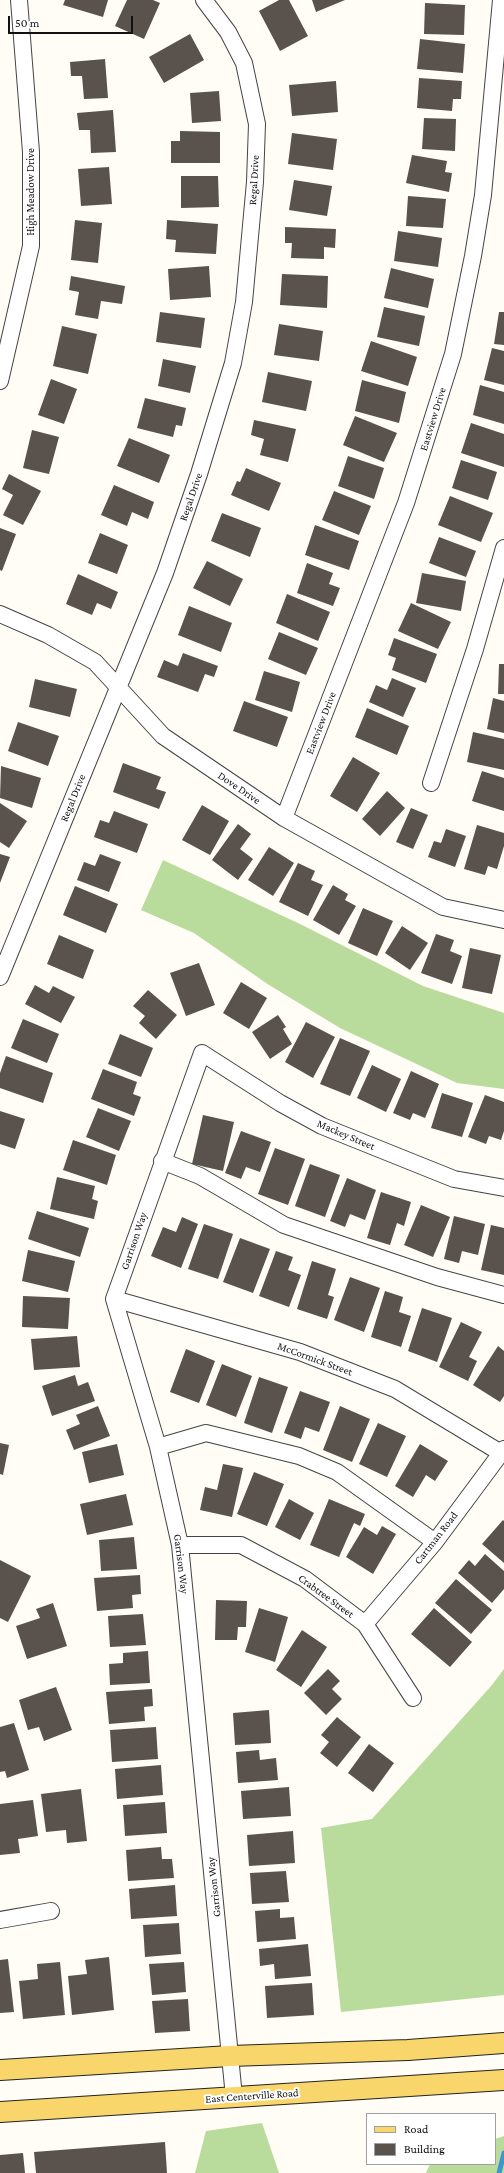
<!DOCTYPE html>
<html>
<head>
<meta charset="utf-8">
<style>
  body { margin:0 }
  #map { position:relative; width:504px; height:2173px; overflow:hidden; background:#fffdf5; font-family:"Crimson Pro",serif }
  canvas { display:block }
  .legend { position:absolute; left:366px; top:2113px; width:130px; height:52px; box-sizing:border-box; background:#fff; border:1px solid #a0a0a0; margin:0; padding:5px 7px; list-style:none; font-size:12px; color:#111 }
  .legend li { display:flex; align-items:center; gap:8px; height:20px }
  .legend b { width:20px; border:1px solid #a0a0a0 }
  .scale { position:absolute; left:8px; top:16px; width:125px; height:18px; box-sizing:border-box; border:2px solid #111; border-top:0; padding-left:5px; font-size:12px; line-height:14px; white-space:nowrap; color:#111; -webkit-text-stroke:3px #fff; paint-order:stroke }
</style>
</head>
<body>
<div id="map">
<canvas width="504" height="2173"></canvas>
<ul class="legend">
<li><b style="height:5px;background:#f9d66b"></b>Road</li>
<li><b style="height:11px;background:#5a524d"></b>Building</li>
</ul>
<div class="scale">50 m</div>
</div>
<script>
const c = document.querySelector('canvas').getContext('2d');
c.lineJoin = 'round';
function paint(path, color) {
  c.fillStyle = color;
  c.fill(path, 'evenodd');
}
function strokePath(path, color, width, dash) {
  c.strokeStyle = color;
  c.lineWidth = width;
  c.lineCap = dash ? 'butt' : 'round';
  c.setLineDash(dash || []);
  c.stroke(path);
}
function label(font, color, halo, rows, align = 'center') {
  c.font = font + ' "Crimson Pro",serif';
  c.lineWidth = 4;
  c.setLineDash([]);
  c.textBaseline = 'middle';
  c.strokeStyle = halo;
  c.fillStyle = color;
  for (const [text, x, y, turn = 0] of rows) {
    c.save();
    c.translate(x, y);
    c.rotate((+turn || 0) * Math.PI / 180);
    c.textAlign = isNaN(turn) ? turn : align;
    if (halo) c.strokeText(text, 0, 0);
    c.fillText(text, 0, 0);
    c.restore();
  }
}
const forest = new Path2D(`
  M 163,860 L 300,924 L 423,986 L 504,1013 L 504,1089 L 457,1083 L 340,1028 L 269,985 L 194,933 L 141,910 Z
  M 504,1669 L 504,1995 L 341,2012 L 321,1828 L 372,1819 L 492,1685 Z
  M 262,2123 L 279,2173 L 195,2173 L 206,2131 Z
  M 504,2136 L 504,2173 L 426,2173 L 430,2164 L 495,2164 L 495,2139 Z`);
const stream = new Path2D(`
  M 499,2173 L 504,2153`);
const building = new Path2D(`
  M 65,0 L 108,0 L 103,17 L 63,5 Z
  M 127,0 L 153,0 L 160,3 L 144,39 L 115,26 Z
  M 279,0 L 289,0 L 308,36 L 280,51 L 259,11 Z
  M 312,0 L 345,0 L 316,12 Z
  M 425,3 L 465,5 L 464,35 L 424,34 Z
  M 190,34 L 204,60 L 164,83 L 149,57 Z
  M 420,39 L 465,44 L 463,73 L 417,69 Z
  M 105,59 L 108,98 L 84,99 L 82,76 L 71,76 L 70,62 Z
  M 419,78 L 462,81 L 461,99 L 453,99 L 452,111 L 417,108 Z
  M 336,81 L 338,112 L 292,116 L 289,85 Z
  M 219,91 L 221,121 L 192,123 L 190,93 Z
  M 113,110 L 116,152 L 91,153 L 90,130 L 79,130 L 77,113 Z
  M 424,118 L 456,119 L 455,151 L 422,149 Z
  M 180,131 L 220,132 L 220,163 L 171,163 L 171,141 L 180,141 Z
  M 292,133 L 337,139 L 333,170 L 288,164 Z
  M 412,155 L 447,161 L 445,172 L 452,173 L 449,192 L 406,183 Z
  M 109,167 L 112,204 L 81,206 L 78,169 Z
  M 181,176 L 218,176 L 219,207 L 181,208 Z
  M 294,180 L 332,186 L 327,216 L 289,210 Z
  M 408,196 L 446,199 L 443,228 L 406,226 Z
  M 75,220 L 102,223 L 98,263 L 71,260 Z
  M 167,220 L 218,224 L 216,254 L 175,252 L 176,240 L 166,239 Z
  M 285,227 L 336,229 L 335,248 L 324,247 L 324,259 L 291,258 L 292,243 L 285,243 Z
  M 398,231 L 442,238 L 438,267 L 394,261 Z
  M 209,266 L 211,297 L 170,300 L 168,269 Z
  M 391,268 L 434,279 L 428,308 L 384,298 Z
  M 282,274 L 328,276 L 327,308 L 280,305 Z
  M 71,276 L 125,286 L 122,304 L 101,301 L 98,319 L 75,315 L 79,292 L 69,290 Z
  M 384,307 L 425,316 L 419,346 L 377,337 Z
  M 160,312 L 205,318 L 201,348 L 156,342 Z
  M 499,312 L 504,312 L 504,345 L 494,344 Z
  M 279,324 L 323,331 L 319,361 L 274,355 Z
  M 62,326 L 97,334 L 88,374 L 53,366 Z
  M 371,341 L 417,357 L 408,386 L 361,371 Z
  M 492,348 L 504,351 L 504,385 L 484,380 Z
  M 163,359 L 196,366 L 190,393 L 158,386 Z
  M 268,372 L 312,381 L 306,411 L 262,402 Z
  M 51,379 L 77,389 L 64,424 L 38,415 Z
  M 362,380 L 406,392 L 399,423 L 355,411 Z
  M 480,385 L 504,392 L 504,424 L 473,415 Z
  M 145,398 L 186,408 L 182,426 L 176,425 L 173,437 L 137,428 Z
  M 355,416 L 397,433 L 384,462 L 343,445 Z
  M 254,420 L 296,429 L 288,462 L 260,455 L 264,439 L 251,435 Z
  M 471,423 L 504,434 L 504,467 L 461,453 Z
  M 32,430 L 59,437 L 49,474 L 23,468 Z
  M 129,438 L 170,455 L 159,483 L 117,466 Z
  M 348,456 L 384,468 L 374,499 L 338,486 Z
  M 461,460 L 497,472 L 488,500 L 452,488 Z
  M 246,468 L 281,483 L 269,511 L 231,495 L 237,481 L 240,482 Z
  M 9,474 L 41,491 L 23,525 L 3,515 L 13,495 L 2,489 Z
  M 114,485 L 154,502 L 148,519 L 132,512 L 127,526 L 101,515 Z
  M 334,491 L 371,506 L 359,535 L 322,520 Z
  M 450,496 L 493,513 L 481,542 L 438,525 Z
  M 222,513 L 261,528 L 250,557 L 211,541 Z
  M 315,525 L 359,541 L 349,570 L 305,555 Z
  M 0,528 L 16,534 L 2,571 L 0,570 Z
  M 100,533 L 128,545 L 117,574 L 88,563 Z
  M 439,537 L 476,551 L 466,577 L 429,563 Z
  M 207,561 L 243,579 L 230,606 L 193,588 Z
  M 307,563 L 333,573 L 329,584 L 340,588 L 333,606 L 297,593 Z
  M 422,573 L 466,581 L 461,611 L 416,603 Z
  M 78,574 L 118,592 L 111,609 L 97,603 L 92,615 L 66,604 Z
  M 287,594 L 330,612 L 318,641 L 276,623 Z
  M 411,603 L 451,622 L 438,649 L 398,631 Z
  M 189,606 L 232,623 L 221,652 L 178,635 Z
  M 279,632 L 318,648 L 306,675 L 268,659 Z
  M 394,638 L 437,654 L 426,683 L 392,670 L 396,658 L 388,655 Z
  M 183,653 L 218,666 L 214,677 L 205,674 L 198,692 L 157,677 L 164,660 L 178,666 Z
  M 499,664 L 504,664 L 504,694 L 498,694 Z
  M 264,671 L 300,682 L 292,712 L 255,700 Z
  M 392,678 L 416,688 L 403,717 L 369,702 L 376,685 L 387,690 Z
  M 35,679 L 77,689 L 70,717 L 29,707 Z
  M 493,698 L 504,701 L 504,733 L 487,729 Z
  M 244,701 L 288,717 L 277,747 L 233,731 Z
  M 367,708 L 409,726 L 397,755 L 355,737 Z
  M 18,722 L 59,736 L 48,766 L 8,751 Z
  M 473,732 L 504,739 L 504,770 L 467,762 Z
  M 353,757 L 380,773 L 357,812 L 330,796 Z
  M 123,763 L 161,777 L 156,789 L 166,792 L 159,809 L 113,792 Z
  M 1,766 L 41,778 L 32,808 L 0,798 Z
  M 482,771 L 504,778 L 504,811 L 472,801 Z
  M 387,791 L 405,808 L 380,836 L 362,819 Z
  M 0,803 L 27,821 L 9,848 L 0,842 Z
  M 202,805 L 229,821 L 210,855 L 182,840 Z
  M 411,808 L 428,815 L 413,849 L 396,842 Z
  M 114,811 L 148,824 L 137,853 L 94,837 L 100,820 L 109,823 Z
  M 238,824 L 251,834 L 240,849 L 253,859 L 238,880 L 212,860 Z
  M 477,825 L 504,833 L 504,846 L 497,869 L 488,866 L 485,875 L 464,869 Z
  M 446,829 L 466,836 L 455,867 L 428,857 L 434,841 L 441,843 Z
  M 269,847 L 294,863 L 273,896 L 248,880 Z
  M 0,854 L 10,857 L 0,883 Z
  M 100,854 L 121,862 L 109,892 L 77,880 L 84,862 L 95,866 Z
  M 298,863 L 315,871 L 311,880 L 323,885 L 308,916 L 279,902 Z
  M 333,885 L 348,894 L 345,900 L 356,906 L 339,935 L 313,920 Z
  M 75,886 L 118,904 L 106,933 L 63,915 Z
  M 363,908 L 393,921 L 377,956 L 348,943 Z
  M 402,926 L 428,943 L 410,970 L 385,953 Z
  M 436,934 L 454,940 L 450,951 L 462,956 L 452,984 L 421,973 Z
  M 59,935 L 94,950 L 83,979 L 47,964 Z
  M 470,948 L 501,955 L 492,994 L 462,988 Z
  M 199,963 L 215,1005 L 186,1016 L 170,973 Z
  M 241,982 L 267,998 L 249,1029 L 223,1013 Z
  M 35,985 L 49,993 L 53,986 L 75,997 L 61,1023 L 25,1004 Z
  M 148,990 L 177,1015 L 156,1039 L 139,1023 L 145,1016 L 133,1006 Z
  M 278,1015 L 286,1027 L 283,1029 L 292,1044 L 270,1059 L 252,1032 Z
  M 23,1019 L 59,1034 L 47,1063 L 11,1048 Z
  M 306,1022 L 335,1037 L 313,1078 L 285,1062 Z
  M 120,1034 L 153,1048 L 141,1077 L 108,1064 Z
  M 340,1038 L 370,1051 L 350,1096 L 320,1084 Z
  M 6,1056 L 53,1073 L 43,1103 L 0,1088 L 0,1073 Z
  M 372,1065 L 401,1079 L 386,1112 L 357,1098 Z
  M 103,1069 L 137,1082 L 133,1094 L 141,1097 L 134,1116 L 91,1099 Z
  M 411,1071 L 439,1084 L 425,1118 L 413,1113 L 410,1120 L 393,1113 Z
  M 442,1093 L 473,1103 L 462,1137 L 431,1128 Z
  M 485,1095 L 504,1102 L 504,1131 L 501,1140 L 489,1136 L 486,1144 L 468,1137 Z
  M 98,1108 L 131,1121 L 119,1151 L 86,1137 Z
  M 0,1111 L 25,1119 L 15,1149 L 0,1144 Z
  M 203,1115 L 234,1122 L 223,1171 L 192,1164 Z
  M 241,1131 L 271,1142 L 260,1172 L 246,1167 L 241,1179 L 225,1173 Z
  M 73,1140 L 116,1155 L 107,1185 L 63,1170 Z
  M 275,1148 L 305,1159 L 288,1205 L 258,1194 Z
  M 310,1164 L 340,1175 L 325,1217 L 295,1206 Z
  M 57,1177 L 95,1186 L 92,1199 L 98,1201 L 94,1219 L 50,1209 Z
  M 347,1178 L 376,1190 L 365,1220 L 350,1214 L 345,1227 L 330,1221 Z
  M 381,1192 L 411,1202 L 404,1226 L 397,1223 L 390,1245 L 367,1238 Z
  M 421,1205 L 450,1217 L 433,1257 L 404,1245 Z
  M 37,1211 L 89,1228 L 80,1257 L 28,1239 Z
  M 454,1216 L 485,1224 L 478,1255 L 462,1251 L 459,1263 L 444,1259 Z
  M 182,1217 L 198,1224 L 181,1268 L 151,1256 L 163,1227 L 176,1232 Z
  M 204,1224 L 233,1234 L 218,1279 L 188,1269 Z
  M 491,1225 L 504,1228 L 504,1275 L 481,1270 Z
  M 240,1238 L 270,1249 L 253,1293 L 223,1282 Z
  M 28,1250 L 75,1261 L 68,1292 L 22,1281 Z
  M 276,1251 L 293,1257 L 288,1270 L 301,1275 L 289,1307 L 259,1296 Z
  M 312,1261 L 336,1269 L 328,1295 L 334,1297 L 327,1319 L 297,1309 Z
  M 350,1277 L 380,1288 L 364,1332 L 334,1320 Z
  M 385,1291 L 403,1297 L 399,1312 L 411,1316 L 401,1347 L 371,1337 Z
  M 23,1296 L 70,1298 L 68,1329 L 22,1327 Z
  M 422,1308 L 452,1318 L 437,1362 L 408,1351 Z
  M 461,1322 L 482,1332 L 469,1357 L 477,1361 L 468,1381 L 439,1367 Z
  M 77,1336 L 80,1367 L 34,1370 L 31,1339 Z
  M 498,1346 L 504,1351 L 504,1396 L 500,1402 L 473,1385 Z
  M 186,1349 L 215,1361 L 199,1403 L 170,1392 Z
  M 222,1364 L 252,1376 L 236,1417 L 206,1405 Z
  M 75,1375 L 78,1386 L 88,1382 L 95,1401 L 52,1416 L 42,1386 Z
  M 259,1377 L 288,1387 L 272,1433 L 244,1423 Z
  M 300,1391 L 330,1402 L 319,1432 L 305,1427 L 301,1439 L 284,1433 Z
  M 98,1406 L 110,1436 L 74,1450 L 66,1430 L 80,1424 L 76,1415 Z
  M 340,1406 L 370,1419 L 352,1462 L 323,1450 Z
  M 378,1423 L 406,1436 L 387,1477 L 359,1464 Z
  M 0,1443 L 9,1445 L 3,1475 L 0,1474 Z
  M 117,1444 L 124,1475 L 89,1483 L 82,1452 Z
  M 420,1444 L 448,1461 L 435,1481 L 426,1475 L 413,1497 L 395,1486 Z
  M 223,1464 L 243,1468 L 232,1517 L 200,1510 L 205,1487 L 217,1490 Z
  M 254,1472 L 284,1484 L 267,1526 L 237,1514 Z
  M 126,1494 L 133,1525 L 87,1535 L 80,1504 Z
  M 289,1499 L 314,1513 L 300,1540 L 275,1527 Z
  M 329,1499 L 365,1514 L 360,1526 L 354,1523 L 339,1557 L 310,1545 Z
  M 503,1520 L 504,1521 L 504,1563 L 482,1544 Z
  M 382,1526 L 396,1534 L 373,1574 L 346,1557 L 364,1527 L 377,1535 Z
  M 134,1537 L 137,1569 L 101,1571 L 99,1540 Z
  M 485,1554 L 504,1571 L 504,1589 L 492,1603 L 458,1573 L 469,1560 L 475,1566 Z
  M 0,1560 L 31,1576 L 8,1622 L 0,1618 Z
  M 140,1575 L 141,1594 L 132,1595 L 133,1608 L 97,1611 L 94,1578 Z
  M 456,1579 L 492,1610 L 471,1634 L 435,1603 Z
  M 216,1600 L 247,1601 L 246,1627 L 238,1627 L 237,1640 L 215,1640 Z
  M 53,1603 L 67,1646 L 27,1659 L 16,1626 L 40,1618 L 36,1609 Z
  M 259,1608 L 288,1617 L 275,1662 L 245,1652 Z
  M 434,1608 L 472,1642 L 450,1667 L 411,1634 Z
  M 143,1614 L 146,1645 L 110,1647 L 108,1616 Z
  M 302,1630 L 327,1647 L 301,1687 L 276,1670 Z
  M 148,1651 L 150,1683 L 110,1685 L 109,1664 L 123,1663 L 123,1653 Z
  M 328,1669 L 340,1681 L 332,1689 L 342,1699 L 326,1715 L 304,1693 Z
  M 56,1687 L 72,1730 L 44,1741 L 39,1727 L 28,1730 L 19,1700 Z
  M 152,1689 L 153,1706 L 144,1707 L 145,1721 L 109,1724 L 106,1692 Z
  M 269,1710 L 271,1743 L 235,1745 L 233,1713 Z
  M 337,1717 L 361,1737 L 337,1767 L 320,1753 L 329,1742 L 321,1735 Z
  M 14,1723 L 29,1770 L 7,1778 L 5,1771 L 0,1772 L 0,1727 Z
  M 156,1727 L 158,1759 L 112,1762 L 110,1730 Z
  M 369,1744 L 394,1763 L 373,1792 L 348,1773 Z
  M 259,1750 L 260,1760 L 276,1758 L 278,1780 L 238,1783 L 236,1752 Z
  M 161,1765 L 163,1795 L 117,1799 L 115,1769 Z
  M 289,1787 L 291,1816 L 243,1819 L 241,1791 Z
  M 81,1789 L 87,1841 L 67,1843 L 66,1830 L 46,1832 L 41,1794 Z
  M 33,1800 L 38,1836 L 18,1839 L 20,1853 L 0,1855 L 0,1804 Z
  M 165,1802 L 167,1833 L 125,1836 L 123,1805 Z
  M 293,1831 L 295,1863 L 249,1866 L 247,1835 Z
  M 161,1847 L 162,1859 L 172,1859 L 174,1878 L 128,1881 L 126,1850 Z
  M 286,1871 L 289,1902 L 252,1904 L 250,1873 Z
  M 175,1885 L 177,1916 L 131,1919 L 129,1889 Z
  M 280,1909 L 280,1918 L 294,1917 L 296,1939 L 257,1942 L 255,1911 Z
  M 179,1923 L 181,1954 L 145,1957 L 143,1925 Z
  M 308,1944 L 311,1976 L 275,1979 L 274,1964 L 260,1966 L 259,1949 Z
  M 109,1957 L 114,2010 L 72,2015 L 68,1976 L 87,1974 L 85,1960 Z
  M 8,1959 L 14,2012 L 0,2013 L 0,1960 Z
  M 60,1962 L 65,2015 L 23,2019 L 19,1981 L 38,1979 L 37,1964 Z
  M 184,1962 L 186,1992 L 152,1995 L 149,1964 Z
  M 312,1983 L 314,2015 L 267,2018 L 265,1986 Z
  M 188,1999 L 190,2031 L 155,2033 L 152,2001 Z
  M 165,2142 L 167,2173 L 36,2173 L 34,2152 Z
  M 23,2153 L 25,2173 L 0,2173 L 0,2155 Z`);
const minor = new Path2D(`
  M 0,381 L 31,246 L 31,152 L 19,0
  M 0,614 L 48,635 L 95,662 L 163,736 L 284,818 L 443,907 L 504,920
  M 431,783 L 475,649 L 504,548
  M 284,818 L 406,503 L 453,354 L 473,256 L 483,195 L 501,0
  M 0,977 L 165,573 L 199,474 L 233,363 L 244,302 L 255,182 L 257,124 L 244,63 L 228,32 L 204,0
  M 162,1161 L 200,1176 L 284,1225 L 437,1277 L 504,1295
  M 114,1299 L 300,1352 L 395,1389 L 501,1453
  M 158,1447 L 206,1433 L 299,1456 L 337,1472 L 435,1542
  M 180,1545 L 241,1545 L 305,1579 L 365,1624 L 413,1698
  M 365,1624 L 435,1542 L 504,1449
  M 0,1920 L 51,1911
  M 234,2097 L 180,1545 L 158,1447 L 114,1299 L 202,1053 L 280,1103 L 322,1126 L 454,1179 L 504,1188`);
const major = new Path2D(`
  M 0,2070 L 230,2056 L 408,2050 L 504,2043
  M 0,2112 L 504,2080`);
const streetNames = [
  ["Regal Drive",254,180,-87],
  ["High Meadow Drive",31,192,-90],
  ["Eastview Drive",433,419,-73],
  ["Regal Drive",191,497,-71],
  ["Eastview Drive",321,723,-69],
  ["Dove Drive",239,788,34],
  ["Regal Drive",73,798,-68],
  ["Mackey Street",346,1135,23],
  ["Garrison Way",134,1241,-71],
  ["McCormick Street",315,1359,20],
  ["Cartman Road",436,1538,-52],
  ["Garrison Way",181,1564,83],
  ["Crabtree Street",326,1596,36],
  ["Garrison Way",214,1887,-96],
  ["East Centerville Road",252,2096,-4]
];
paint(forest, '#b9dc9c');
strokePath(stream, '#3f96cf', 5);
paint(building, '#5a524d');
strokePath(minor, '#444', 18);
strokePath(major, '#222', 22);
strokePath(minor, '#fff', 16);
strokePath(major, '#f9d66b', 20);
label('11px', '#111', '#fff', streetNames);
</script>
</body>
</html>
